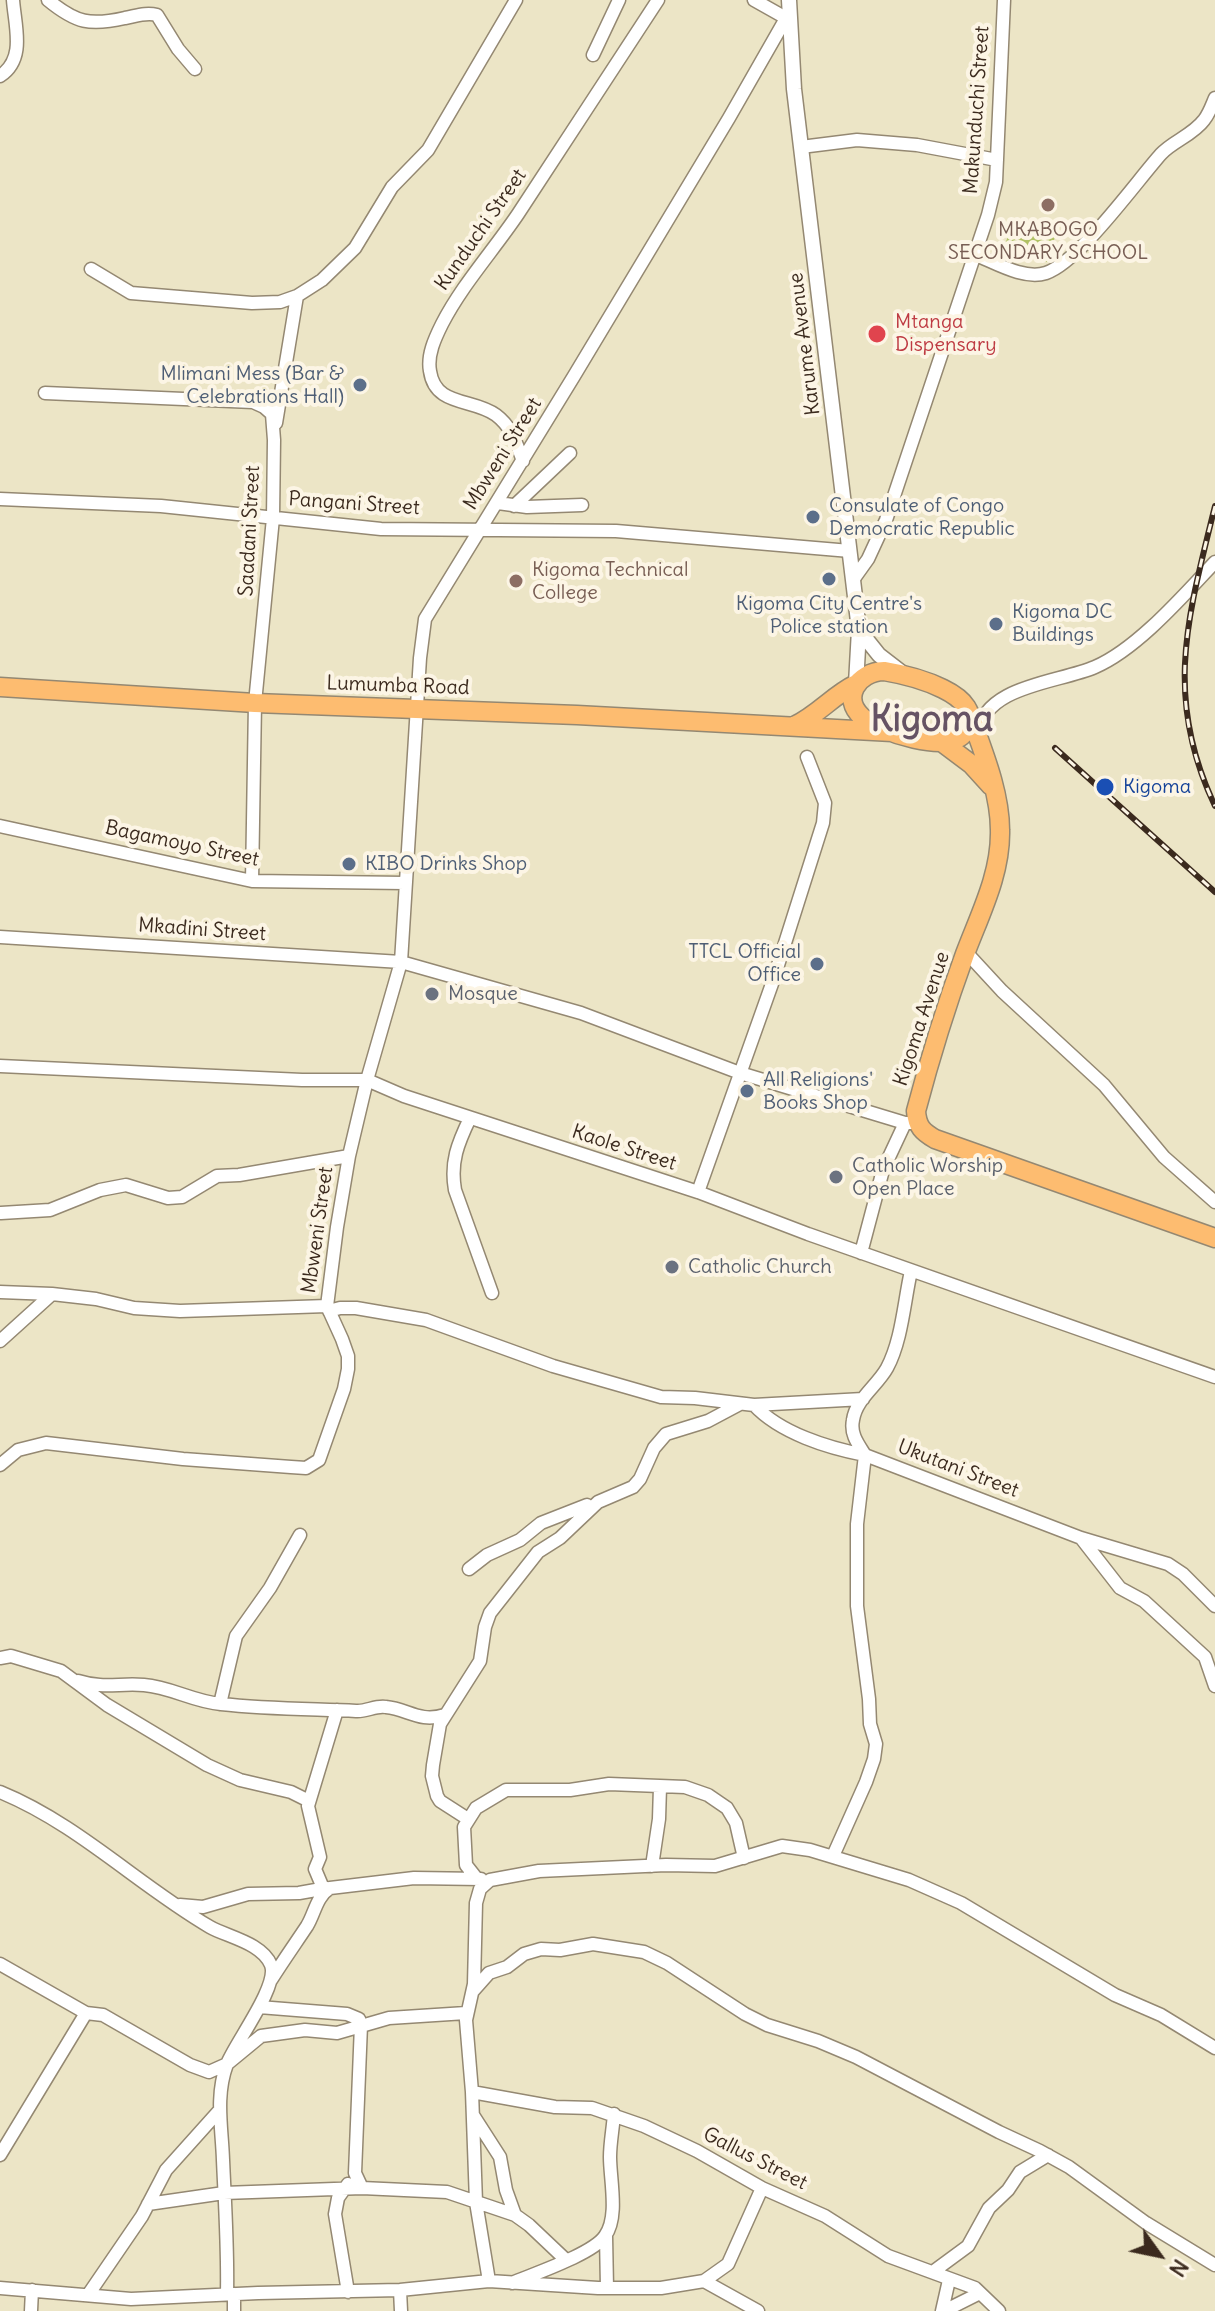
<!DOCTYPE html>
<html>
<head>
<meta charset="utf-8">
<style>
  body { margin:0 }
  #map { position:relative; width:1215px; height:2311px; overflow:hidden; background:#ece5c6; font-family:Delius,sans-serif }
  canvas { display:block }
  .north { position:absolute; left:1119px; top:2215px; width:80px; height:80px; -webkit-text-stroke:6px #fcf5e5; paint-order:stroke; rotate:123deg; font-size:22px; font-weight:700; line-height:32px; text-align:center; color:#3b2a1e }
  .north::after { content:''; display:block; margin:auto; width:28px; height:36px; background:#3b2a1e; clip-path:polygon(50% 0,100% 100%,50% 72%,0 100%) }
</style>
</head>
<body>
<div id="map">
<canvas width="1215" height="2311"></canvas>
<div class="north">N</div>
</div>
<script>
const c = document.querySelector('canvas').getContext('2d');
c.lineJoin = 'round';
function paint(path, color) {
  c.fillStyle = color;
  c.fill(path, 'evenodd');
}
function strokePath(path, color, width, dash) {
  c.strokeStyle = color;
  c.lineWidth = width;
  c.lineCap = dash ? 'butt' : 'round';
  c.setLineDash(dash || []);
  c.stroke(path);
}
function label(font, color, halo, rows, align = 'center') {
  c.font = font + ' Delius,sans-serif';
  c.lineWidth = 8;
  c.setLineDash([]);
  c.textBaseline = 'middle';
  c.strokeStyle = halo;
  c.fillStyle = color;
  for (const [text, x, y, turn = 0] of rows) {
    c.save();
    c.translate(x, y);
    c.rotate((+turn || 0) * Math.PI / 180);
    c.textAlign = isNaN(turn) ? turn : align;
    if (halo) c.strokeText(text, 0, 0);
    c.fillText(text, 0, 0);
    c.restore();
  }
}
const green = new Path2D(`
  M 1013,223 L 1055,237 L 1047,262 L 1004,247 Z`);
const minor = new Path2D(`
  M 48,0 C 76,23 90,26 125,18 C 136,16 146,12 157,15 L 178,49 L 195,69
  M 754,0 L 786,18
  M 593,55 L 619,0
  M 0,76 C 26,59 15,27 13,0
  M 801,147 L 857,140 L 917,145 L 997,160
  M 976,255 C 996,263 1024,280 1046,273 C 1079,262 1136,182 1161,154 C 1173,141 1193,135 1204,120 C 1209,114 1212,105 1215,98
  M 91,269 L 131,293 L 252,303 L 280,302 L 297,296 L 322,280 L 355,248 L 392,187 L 428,150 L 516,0
  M 45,393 L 253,402 L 264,407 L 272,414 L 274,440 L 273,518 L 255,703 L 252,881
  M 276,423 L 297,296
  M 523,461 C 516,443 512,427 496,415 C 473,398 435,407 430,371 C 427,355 435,338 442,324 C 462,285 493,251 518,214 C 565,143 611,71 658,0
  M 0,499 L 161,506 L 381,529 L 616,531 L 850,551
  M 498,503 L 527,507 L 582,505
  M 514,506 L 570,453
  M 853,580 L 868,559 L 886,520 L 988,215 L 996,182 L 1004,0
  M 978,733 C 985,685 1058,683 1095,667 C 1137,649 1183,596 1215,562
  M 0,826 L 252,881 L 405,883
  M 0,937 L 401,962 L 581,1013 L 740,1073 L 905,1123 L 916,1123
  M 966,952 L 1002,991 L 1104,1085 L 1164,1157 L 1215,1202
  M 0,1066 L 302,1080 L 367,1080 L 404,1096 L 698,1192 L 808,1234 L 1215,1377
  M 470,1118 C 458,1143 450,1162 455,1190 L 492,1293
  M 698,1192 L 773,981 L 823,823 L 825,803 L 807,757
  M 1,1213 L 50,1210 L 100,1190 L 126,1185 L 168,1198 L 182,1197 L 217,1176 L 239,1175 L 349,1156
  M 861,1253 L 883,1170 L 905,1123
  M 911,1271 C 904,1302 902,1340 887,1368 C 877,1386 856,1399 853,1420 C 850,1434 858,1444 865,1455 L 1081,1538 L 1168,1564 L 1183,1574 L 1215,1606
  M 0,1292 L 52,1294 L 96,1299 L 134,1308 L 180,1311 L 327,1306
  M 329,1311 L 340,1308 L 356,1308 L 426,1320 L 553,1366 L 661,1397 L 695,1398 L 754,1405 L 863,1399
  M 0,1341 L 52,1294
  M 754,1405 C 780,1433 828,1448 865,1455 L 857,1524 L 857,1606 L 869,1699 L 870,1724 L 876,1744 L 874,1759 L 866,1782 L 833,1856
  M 0,1465 L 18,1450 L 46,1443 L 183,1459 L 291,1467 L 306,1468 L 319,1460 L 344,1389 L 348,1369 L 348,1356 L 342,1339 L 327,1306 L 337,1227 L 349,1156 L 367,1080 L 401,962 L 420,658 L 425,619 L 574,376 L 729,118 L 789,13
  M 1081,1538 L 1120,1588 L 1144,1601 L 1205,1657 L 1215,1686
  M 469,1569 L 487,1555 L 520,1540 L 541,1523 L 587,1505
  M 0,1658 L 11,1656 L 61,1671 L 107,1705 L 207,1765 L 240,1780 L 291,1792 L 309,1801
  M 78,1681 C 104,1689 118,1683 144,1685 C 171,1687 194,1702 221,1704 C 266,1709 312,1709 356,1711 C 366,1712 376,1705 386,1707 C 408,1709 419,1723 445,1715
  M 220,1704 L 236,1636 L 270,1588 L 300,1535
  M 0,1792 C 78,1824 138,1885 210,1927 C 228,1937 262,1943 271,1965 C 279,1986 235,2043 227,2064 C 215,2096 222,2128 223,2160 C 225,2205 228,2249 227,2294
  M 468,1819 L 440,1801 L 437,1796 L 432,1776 L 433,1765 L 440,1724 L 480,1661 L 485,1627 L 490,1613 L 538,1552 L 560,1538 L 598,1502 L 633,1487 L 640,1479 L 654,1448 L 666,1434 L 708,1421 L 740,1404
  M 652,1866 L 659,1819 L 660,1787
  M 477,1879 L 466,1865 L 464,1827 L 476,1808 L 506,1790 L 570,1790 L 609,1784 L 685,1787 L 708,1795 L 727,1808 L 736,1823 L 744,1858
  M 323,1888 L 315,1869 L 320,1857 L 308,1806 L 337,1710
  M 180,1905 L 203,1907 L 248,1894 L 299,1893 L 327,1888
  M 0,1964 L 86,2013 L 103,2015 L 190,2065 L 209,2072 L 227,2064 L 261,2036 L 305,2030 L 337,2033 L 389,2018 L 466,2013
  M 271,1980 C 283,1961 295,1944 307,1926 C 315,1913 316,1897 330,1888 L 414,1878 L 481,1879
  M 473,1991 L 489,1973 L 507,1967 L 524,1954 L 541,1949 L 560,1950 L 593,1944 L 644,1952 L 667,1963 L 745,2014 L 767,2025 L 818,2041 L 856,2057 L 999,2132 L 1040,2151 L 1069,2167 L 1146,2223 L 1215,2265
  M 259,2007 L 347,2014 L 359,2019 L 361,2025 L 355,2173 L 362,2188
  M 472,2092 L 555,2107 L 592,2108 L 644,2126 L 697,2151 L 762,2188 L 825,2216 L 888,2256 L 975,2288 L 999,2311
  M 473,2115 L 500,2157 L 506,2190 L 515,2215 L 529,2225 L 566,2260
  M 0,2155 L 86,2013
  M 348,2184 L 338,2198 L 335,2214 L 348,2292
  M 148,2204 L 224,2193 L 362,2188 L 447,2192 L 515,2215
  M 606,2236 L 607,2288
  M 934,2271 L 968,2246 L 989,2208 L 1008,2190 L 1020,2172 L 1048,2155
  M 489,2281 L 476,2202 L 472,2092 L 466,2020 L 474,1984 L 476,1903 L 480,1889 L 490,1880 L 539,1871 L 666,1865 L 715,1866 L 782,1846 L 810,1850 L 909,1880 L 961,1903 L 1115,1995 L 1161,2015 L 1215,2048
  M 704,2281 L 758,2311
  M 512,2283 C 533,2274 593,2254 605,2236 C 619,2217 610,2180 610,2157 C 610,2143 613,2128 614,2114
  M 0,2288 L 131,2299 L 258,2293 L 400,2290 L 489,2281 L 598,2288 L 661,2288 L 704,2281 L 728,2264 L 762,2188
  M 400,2290 L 401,2311
  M 234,2294 L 234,2311
  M 88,2295 L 142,2216 L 166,2170 L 218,2112
  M 31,2311 L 32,2290
  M 942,2311 L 949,2280
  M 944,2311 L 980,2293`);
const tertiary = new Path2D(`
  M 789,0 L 794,89 L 859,630 L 856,684
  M 859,630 L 879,655 L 901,672`);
const primary = new Path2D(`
  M 884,671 C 908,675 990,694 965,732 C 950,755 879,732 862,717 C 841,698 857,672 884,671 Z
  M 0,687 L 255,703 L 577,715 L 892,732
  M 969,712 C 982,749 1000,791 1000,830 C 1001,874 980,914 965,954 C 946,1006 930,1058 916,1111 C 917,1127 923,1132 935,1139 L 1215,1238
  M 794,726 C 818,715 833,695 856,684
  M 943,743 L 971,764 L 991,786`);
const rail = new Path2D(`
  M 1215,506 C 1188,616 1163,697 1215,806
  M 1055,748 L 1215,892`);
const markers = [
  [1048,205,8,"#8d6e63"],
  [877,334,10,"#e0444e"],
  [360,385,8,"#5c6f8a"],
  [813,517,8,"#5c6f8a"],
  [829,579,8,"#5c6f8a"],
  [516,581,8,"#8d6e63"],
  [996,624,8,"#5c6f8a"],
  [1105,787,10,"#1a4fb4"],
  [349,864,8,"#5c6f8a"],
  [817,964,8,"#5c6f8a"],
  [432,994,8,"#6b7280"],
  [747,1091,8,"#5c6f8a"],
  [836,1177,8,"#6b7280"],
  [672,1267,8,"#6b7280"]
];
const streetNames = [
  ["Makunduchi Street",977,110,-86],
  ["Kunduchi Street",481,230,-55],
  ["Karume Avenue",805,344,-97],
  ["Mbweni Street",503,454,-58],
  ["Pangani Street",354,504,4],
  ["Saadani Street",250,531,-87],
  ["Lumumba Road",398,686,2],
  ["Bagamoyo Street",182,844,12],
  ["Mkadini Street",202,930,4],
  ["Kigoma Avenue",922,1019,-72],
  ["Kaole Street",624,1148,18],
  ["Mbweni Street",318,1230,-82],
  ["Ukutani Street",958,1469,21],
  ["Gallus Street",755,2159,27]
];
const educationNames = [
  ["MKABOGO",1048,230],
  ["SECONDARY SCHOOL",1048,253],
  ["Kigoma Technical",532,570,"left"],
  ["College",532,593,"left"]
];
const healthNames = [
  ["Mtanga",895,322],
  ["Dispensary",895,345]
];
const serviceNames = [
  ["Mlimani Mess (Bar &",344,374,"right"],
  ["Celebrations Hall)",344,397,"right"],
  ["Consulate of Congo",829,506],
  ["Democratic Republic",829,529],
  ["Kigoma City Centre's",829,604,"center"],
  ["Police station",829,627,"center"],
  ["Kigoma DC",1012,612],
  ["Buildings",1012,635],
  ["KIBO Drinks Shop",365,864],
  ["TTCL Official",801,952,"right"],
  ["Office",801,975,"right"],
  ["All Religions'",763,1080],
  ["Books Shop",763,1103]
];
const transitNames = [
  ["Kigoma",1123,787]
];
const worshipNames = [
  ["Mosque",448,994],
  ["Catholic Worship",852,1166],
  ["Open Place",852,1189],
  ["Catholic Church",688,1267]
];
const townNames = [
  ["Kigoma",932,721]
];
paint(green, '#b0c164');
strokePath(minor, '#948872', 15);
strokePath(tertiary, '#948872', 17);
strokePath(primary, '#948872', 21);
strokePath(minor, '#fff', 12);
strokePath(tertiary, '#fff', 14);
strokePath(primary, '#fdbc70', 18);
strokePath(rail, '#3b2a1e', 6);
strokePath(rail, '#fcf5e5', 3, [9]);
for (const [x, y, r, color] of markers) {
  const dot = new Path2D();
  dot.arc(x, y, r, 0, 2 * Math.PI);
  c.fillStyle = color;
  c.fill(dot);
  strokePath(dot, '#fcf5e5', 3);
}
label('20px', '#3b2a1e', '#fcf5e5', streetNames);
label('20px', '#785e54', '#fcf5e5', educationNames);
label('20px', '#be3a42', '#fcf5e5', healthNames, 'left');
label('20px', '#4e5e75', '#fcf5e5', serviceNames, 'left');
label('20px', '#164399', '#fcf5e5', transitNames, 'left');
label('20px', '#5b616d', '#fcf5e5', worshipNames, 'left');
label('bold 36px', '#665364', '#fcf5e5', townNames);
</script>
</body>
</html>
